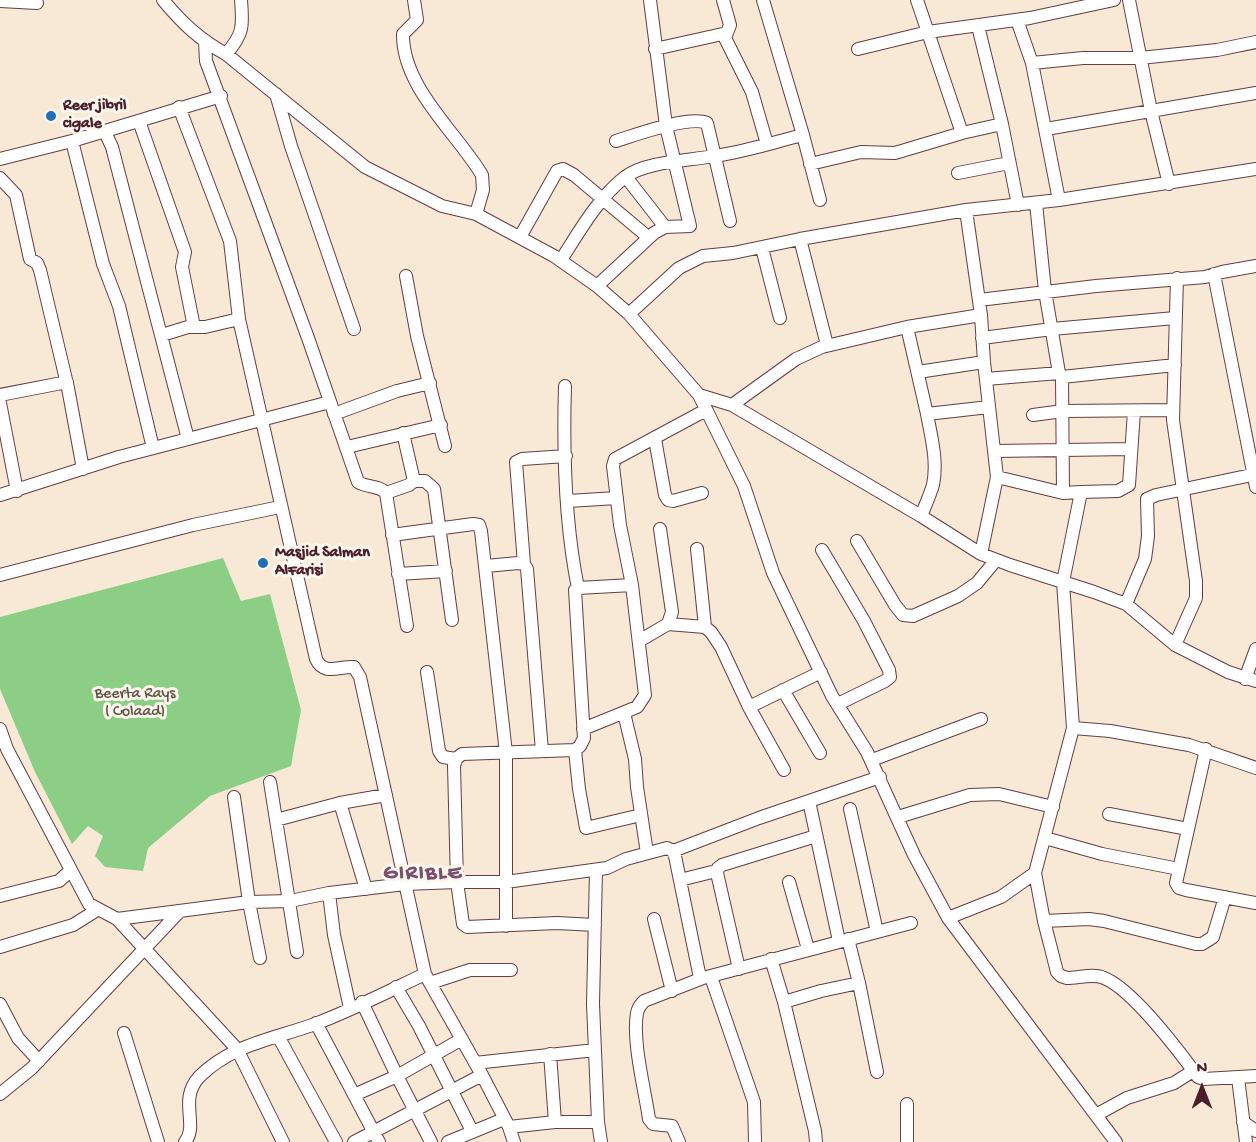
<!DOCTYPE html>
<html>
<head>
<meta charset="utf-8">
<style>
  body { margin:0 }
  #map { position:relative; width:1256px; height:1142px; overflow:hidden; background:#f7e9d6; font-family:"Gochi Hand",sans-serif }
  canvas { display:block }
  .north { position:absolute; left:1172px; top:1058px; width:60px; height:60px; -webkit-text-stroke:4px #fbf7ec; paint-order:stroke; rotate:0deg; font-size:16px; font-weight:700; line-height:24px; text-align:center; color:#4a1f2b }
  .north::after { content:''; display:block; margin:auto; width:21px; height:27px; background:#4a1f2b; clip-path:polygon(50% 0,100% 100%,50% 72%,0 100%) }
</style>
</head>
<body>
<div id="map">
<canvas width="1256" height="1142"></canvas>
<div class="north">N</div>
</div>
<script>
const c = document.querySelector('canvas').getContext('2d');
c.lineJoin = 'round';
function paint(path, color) {
  c.fillStyle = color;
  c.fill(path, 'evenodd');
}
function strokePath(path, color, width, dash) {
  c.strokeStyle = color;
  c.lineWidth = width;
  c.lineCap = dash ? 'butt' : 'round';
  c.setLineDash(dash || []);
  c.stroke(path);
}
function label(font, color, halo, rows, align = 'center') {
  c.font = font + ' "Gochi Hand",sans-serif';
  c.lineWidth = 6;
  c.setLineDash([]);
  c.textBaseline = 'middle';
  c.strokeStyle = halo;
  c.fillStyle = color;
  for (const [text, x, y, turn = 0] of rows) {
    c.save();
    c.translate(x, y);
    c.rotate((+turn || 0) * Math.PI / 180);
    c.textAlign = isNaN(turn) ? turn : align;
    if (halo) c.strokeText(text, 0, 0);
    c.fillText(text, 0, 0);
    c.restore();
  }
}
const green = new Path2D(`
  M 223,558 L 241,601 L 270,594 L 301,710 L 291,766 L 210,796 L 148,848 L 143,871 L 105,867 L 95,856 L 103,836 L 88,826 L 72,844 L 35,772 L 0,689 L 0,617 Z`);
const minor = new Path2D(`
  M 163,0 C 182,23 200,40 226,54 L 365,167 L 442,206 L 476,214 L 554,256 L 597,286 L 629,314 L 699,395 L 744,486 L 773,573 L 832,696 L 867,752 L 914,855 L 948,918 L 1116,1142
  M 414,0 L 417,20 L 403,34 C 402,87 457,133 482,175 L 483,190 L 476,214
  M 723,0 L 730,25 L 725,38 L 752,92 L 767,144
  M 763,0 L 803,135 L 820,200
  M 917,0 L 962,133
  M 1129,0 L 1151,111 L 1169,184
  M 0,1 L 37,3
  M 1017,20 L 1032,63 L 1059,200
  M 978,26 L 1002,124 L 1018,205
  M 205,42 L 206,61 L 308,338 L 358,482 C 367,488 379,485 386,493 L 409,485 L 414,481 L 403,433
  M 655,49 L 727,33
  M 858,49 L 928,32 L 1030,18 L 1114,0
  M 226,54 C 244,34 243,25 241,0
  M 1032,63 L 1083,58 L 1140,58 L 1217,50 L 1256,42
  M 276,94 L 291,146 L 354,329
  M 179,107 L 230,241 L 239,319 L 316,659 C 324,676 339,666 354,667 L 360,677 L 425,974 L 482,1075 L 509,1127 L 514,1142
  M 139,121 L 185,252 L 182,267 L 194,327
  M 1046,129 L 1256,93
  M 105,132 L 112,147 L 188,439
  M 72,141 L 103,264 L 119,306 L 153,448
  M 616,141 C 635,135 689,115 707,123 L 730,221
  M 0,159 L 72,141 L 221,96
  M 810,164 L 861,152 L 895,153 L 962,133 L 1002,124
  M 958,173 L 1009,163
  M 626,177 L 665,227
  M 0,178 L 16,195 L 30,259 L 37,263 L 40,270 L 68,388 L 83,469
  M 1036,203 L 1045,291 L 1059,373 L 1062,377 L 1063,493
  M 966,210 L 981,315 L 984,362 L 997,477 L 981,554
  M 520,237 L 557,171 L 563,169 L 574,175 L 648,237
  M 800,239 L 827,345
  M 762,248 L 780,318
  M 561,260 C 579,232 598,198 625,177 C 647,161 688,161 714,156 C 744,152 774,142 803,135
  M 1214,274 L 1256,487
  M 406,276 L 417,336 L 445,446
  M 597,286 L 654,233 L 665,227 L 690,226 L 666,126 L 650,0
  M 979,300 L 1096,286 L 1205,277 L 1222,272 L 1256,266
  M 629,314 L 679,268 L 703,256 L 733,253 L 800,239 L 966,210 L 1059,200 L 1256,169
  M 907,327 L 927,414
  M 162,335 L 188,327 L 205,327 L 239,319
  M 982,338 L 1052,329 L 1175,318
  M 918,372 L 984,362
  M 1062,377 L 1175,365
  M 986,379 L 1059,373
  M 565,386 C 563,451 565,524 578,588
  M 0,395 L 67,382
  M 699,395 L 732,405 L 921,516 L 981,554 L 1010,565 L 1094,592 L 1126,604 L 1175,645 L 1228,672 L 1256,681
  M 0,403 L 17,491
  M 732,405 L 796,359 L 822,347 L 907,327 L 981,315
  M 334,414 L 397,391 L 430,383
  M 1033,415 L 1063,411 L 1173,410
  M 655,439 L 665,495 L 668,500 L 673,501 L 702,493
  M 347,447 L 441,425
  M 994,451 L 1131,449
  M 997,477 L 1063,493 L 1081,492 L 1063,582 L 1073,728 L 1035,873 L 1044,921 L 1057,972 L 1061,976 L 1067,978 C 1078,978 1094,973 1104,978 C 1132,989 1179,1051 1198,1077 L 1204,1079 L 1256,1076
  M 414,481 L 425,481 L 434,489 L 452,620
  M 1081,492 L 1118,491 L 1129,485 L 1134,411
  M 386,493 L 407,626
  M 0,495 L 119,457 L 330,402
  M 568,501 L 617,498
  M 921,516 C 925,506 930,495 933,485 C 938,461 931,436 927,414 L 989,407
  M 392,535 L 473,524 L 479,525 L 481,531 L 506,753 L 506,926
  M 857,541 L 895,605 L 903,615 L 913,616 L 958,596 L 977,583 L 996,560
  M 697,549 L 705,627
  M 822,550 L 864,621 L 889,670 L 890,677 L 885,681 L 838,704
  M 524,564 L 516,462 L 522,459 L 566,456
  M 486,566 L 518,563 L 524,564 L 527,569 L 542,751
  M 398,574 L 446,571
  M 0,575 L 193,525 L 280,507
  M 1126,604 L 1145,559 L 1148,536 L 1147,499 L 1156,495 L 1256,474
  M 668,624 L 705,627 L 711,632 L 721,647 L 749,707 L 784,770
  M 639,641 L 668,624 L 672,612 L 660,529
  M 1175,645 L 1196,598 L 1196,581 L 1173,420 L 1177,278
  M 427,672 L 439,751 L 443,757 L 456,759
  M 1245,679 L 1256,649
  M 783,690 L 820,753
  M 749,707 L 821,672
  M 624,713 L 635,759 L 637,787 L 647,853
  M 1073,728 L 1110,731 L 1189,745 L 1256,768
  M 0,729 L 7,749 L 89,904 L 117,919 L 237,1049 L 283,1142
  M 583,729 L 637,707 L 645,695 L 632,585 L 620,525 L 613,466 L 615,459 L 706,410
  M 1206,749 L 1176,883 L 1179,888 L 1186,890 L 1256,903
  M 575,750 L 579,789 L 586,828 L 641,815
  M 872,760 L 981,719
  M 270,782 L 297,952
  M 234,797 L 249,902 L 260,958
  M 809,801 L 839,941
  M 340,803 L 366,889
  M 850,809 L 877,932
  M 1109,814 L 1188,829
  M 898,817 L 970,795 L 999,794 L 1053,807
  M 276,820 L 340,803 L 386,795
  M 1045,838 L 1102,854 L 1179,869
  M 673,851 L 759,818 L 880,777
  M 717,873 L 718,868 L 722,865 L 816,836
  M 680,880 L 712,872 L 717,873 L 739,969
  M 789,882 L 808,949
  M 329,893 L 334,935 L 350,1008
  M 0,896 L 59,881 L 71,870
  M 948,918 L 1001,897 L 1035,873
  M 117,919 L 249,902 L 290,901 L 329,893 L 405,884 L 457,882 L 506,882 L 607,868 L 626,859 L 667,848 L 673,851 L 675,856 L 699,973 L 703,978 L 911,923
  M 654,919 L 672,991
  M 1044,921 L 1089,919 L 1104,921 L 1196,944 L 1202,944 L 1213,937 L 1225,897
  M 595,925 L 557,923 L 467,927 L 463,924 L 457,882 L 454,766 L 456,759 L 462,754 L 575,750 L 580,746 L 584,738 L 575,590 L 578,588 L 632,585
  M 848,939 L 859,983 L 877,1072
  M 0,947 L 73,925 L 97,910
  M 771,959 L 784,1002 L 815,1131 L 816,1142
  M 711,977 L 754,1102 L 755,1142
  M 430,983 L 470,970 L 511,970
  M 396,987 L 419,1026 L 472,1131
  M 362,1002 L 397,1076 L 431,1142
  M 784,1002 L 821,991 L 859,983
  M 0,1004 L 18,1038 L 39,1061
  M 316,1023 L 379,1142
  M 124,1033 L 158,1142
  M 278,1036 L 336,1142
  M 550,1054 L 555,1122
  M 475,1063 L 595,1050
  M 1238,1078 L 1246,1142
  M 0,1094 L 32,1068 L 180,911
  M 354,1095 L 397,1076 L 462,1039
  M 907,1104 L 907,1142
  M 1096,1115 L 1127,1098 L 1174,1083 L 1193,1071
  M 598,1122 L 601,1142
  M 1243,1122 L 1256,1131
  M 509,1127 L 555,1122 L 598,1122 L 593,1004 L 596,870
  M 185,1142 C 199,1125 178,1100 199,1077 C 232,1044 274,1039 315,1024 C 352,1010 389,991 425,974
  M 354,1142 L 482,1075
  M 448,1142 L 504,1119
  M 679,1142 L 672,1126 L 653,1124 L 649,1119 C 645,1090 632,1042 637,1013 C 638,1008 640,1005 644,1001 L 703,978`);
const markers = [
  [51,116,6,"#1f6fb2"],
  [263,563,6,"#1f6fb2"]
];
const poiNames = [
  ["Reer jibril",63,107],
  ["cigale",63,125],
  ["Masjid Salman",275,554],
  ["AlFarisi",275,572]
];
const parkNames = [
  ["Beerta Rays",135,695],
  ["( Colaad)",135,713]
];
const districtNames = [
  ["GIRIBLE",423,875]
];
paint(green, '#8dce86');
strokePath(minor, '#643d45', 14);
strokePath(minor, '#fff', 12);
for (const [x, y, r, color] of markers) {
  const dot = new Path2D();
  dot.arc(x, y, r, 0, 2 * Math.PI);
  c.fillStyle = color;
  c.fill(dot);
  strokePath(dot, '#fbf7ec', 2);
}
label('bold 16px', '#4a1f2b', '#fbf7ec', poiNames, 'left');
label('16px', '#5e5446', '#fbf7ec', parkNames);
c.letterSpacing = '1.5px';
label('bold 22px', '#7a4f6e', '#fbf7ec', districtNames);
c.letterSpacing = '0px';
</script>
</body>
</html>
